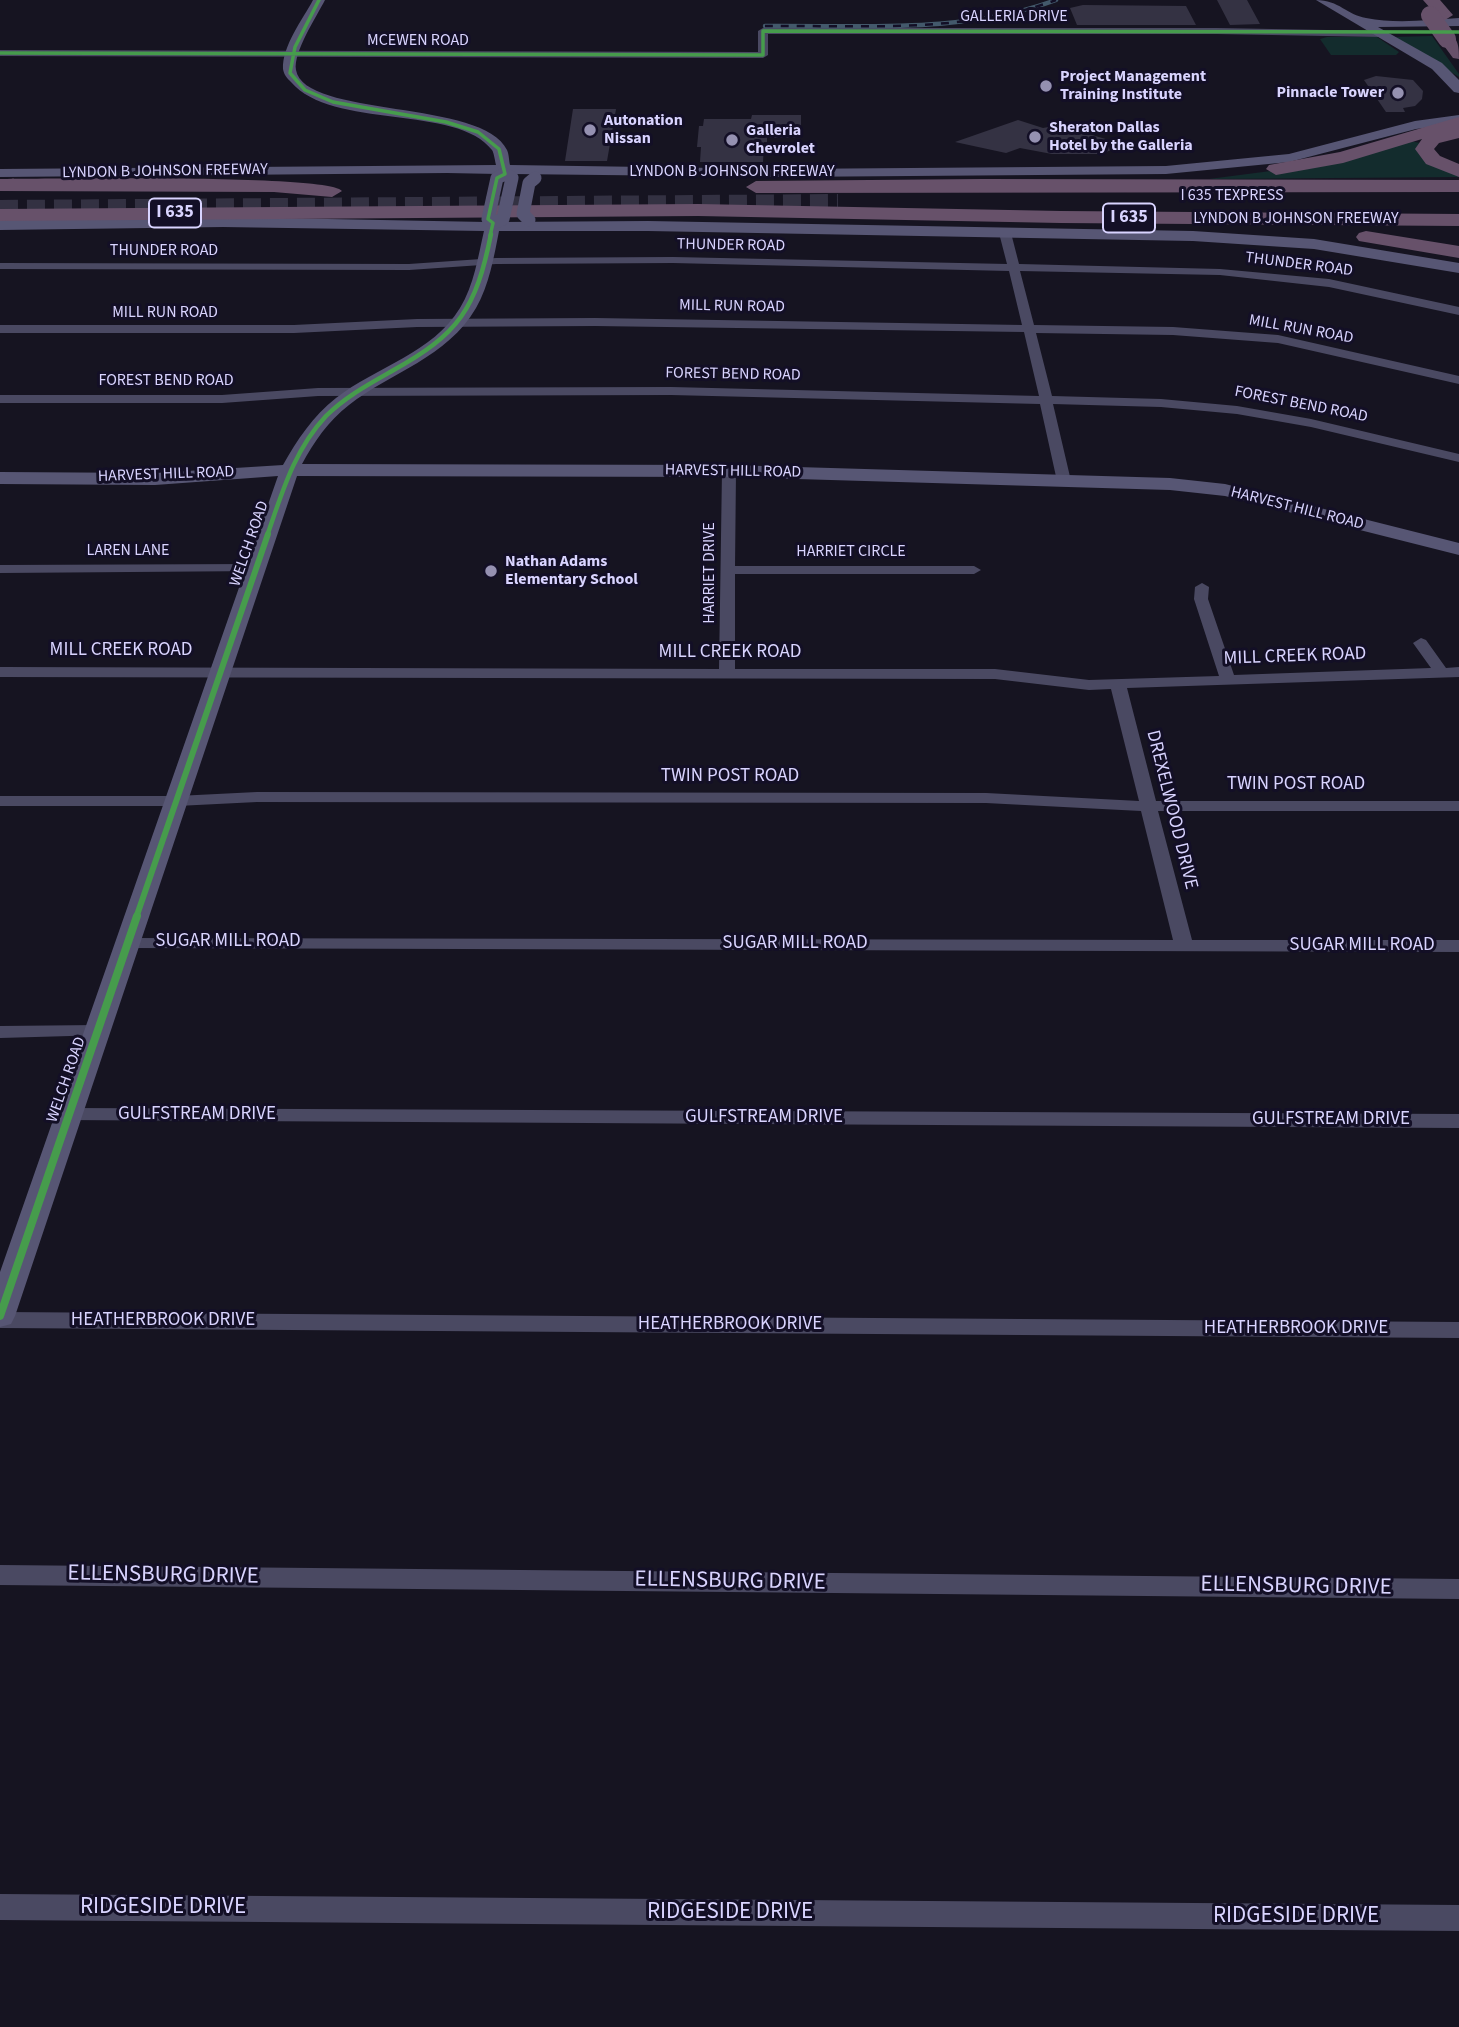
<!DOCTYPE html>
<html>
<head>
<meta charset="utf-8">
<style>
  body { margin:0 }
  canvas { display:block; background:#161421 }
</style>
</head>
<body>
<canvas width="1459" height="2027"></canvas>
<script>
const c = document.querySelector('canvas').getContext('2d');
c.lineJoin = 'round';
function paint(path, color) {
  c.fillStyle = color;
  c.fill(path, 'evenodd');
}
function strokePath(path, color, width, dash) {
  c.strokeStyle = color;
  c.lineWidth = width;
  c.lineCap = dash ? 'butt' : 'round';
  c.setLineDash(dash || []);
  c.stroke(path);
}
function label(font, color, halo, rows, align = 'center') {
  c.font = font + ' "Source Sans 3",sans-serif';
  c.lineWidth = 6;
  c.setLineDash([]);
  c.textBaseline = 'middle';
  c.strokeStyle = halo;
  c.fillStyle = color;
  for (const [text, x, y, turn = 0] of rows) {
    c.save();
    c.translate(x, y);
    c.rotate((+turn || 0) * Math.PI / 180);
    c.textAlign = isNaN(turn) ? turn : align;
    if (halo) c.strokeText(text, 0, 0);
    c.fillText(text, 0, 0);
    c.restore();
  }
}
const green = new Path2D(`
  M 1432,36 L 1459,74 L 1459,77 L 1393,37 Z
  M 1327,37 L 1377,37 L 1399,52 L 1396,55 L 1331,55 L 1320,39 Z
  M 1410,141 L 1420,143 L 1416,148 C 1421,165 1444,169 1459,173 L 1459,177 L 1209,179 L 1325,164 Z`);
const building = new Path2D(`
  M 1217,0 L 1247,0 L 1260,24 L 1230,25 Z
  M 1083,5 L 1186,6 L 1196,25 L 1077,25 L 1070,8 Z
  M 1376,76 L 1413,80 L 1423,91 L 1422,99 L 1415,106 L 1403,108 L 1405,112 L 1386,112 L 1364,80 Z
  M 573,109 L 616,109 L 607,161 L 565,161 Z
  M 752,115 L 801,115 L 801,138 L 767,138 L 767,142 L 764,142 L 763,162 L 700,162 L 701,147 L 697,147 L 699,126 L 703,126 L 704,119 L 751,119 Z
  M 1018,120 L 1043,128 L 1054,126 L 1092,135 L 1126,145 L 1100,154 L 1052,154 L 1020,148 L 1006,153 L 955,142 Z`);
const highwayTunnel = new Path2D(`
  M 0,209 L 838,203`);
const street = new Path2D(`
  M 763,28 L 1217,28 L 1382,31 L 1387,34 L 1382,37 L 1217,34 L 768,34 L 768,55 L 763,58 L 0,56 L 0,50 L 758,52 L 758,31 Z
  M 1005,230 L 1011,233 L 1019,264 L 1220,269 L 1329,279 L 1459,307 L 1459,315 L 1329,287 L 1220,275 L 1020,271 L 1034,325 L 1173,327 L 1278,335 L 1459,376 L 1459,384 L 1278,343 L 1173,335 L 1036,333 L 1052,396 L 1161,399 L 1237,406 L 1311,419 L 1459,454 L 1459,462 L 1311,427 L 1237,414 L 1161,407 L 1053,404 L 1071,481 L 1064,485 L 1057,481 L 1040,404 L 671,395 L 318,396 L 222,403 L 0,403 L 0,395 L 222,395 L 318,388 L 671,387 L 1039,396 L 1024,332 L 595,326 L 417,327 L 294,333 L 0,333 L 0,325 L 294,325 L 417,319 L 595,318 L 1022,325 L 1009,271 L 673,263 L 496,264 L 409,270 L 0,269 L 0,263 L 409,264 L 496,258 L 673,257 L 1007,264 L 999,233 Z
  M 729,467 L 736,471 L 735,566 L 974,566 L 981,570 L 974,574 L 735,574 L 735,669 L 995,669 L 1089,680 L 1219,676 L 1194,599 L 1195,587 L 1202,583 L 1209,587 L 1208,599 L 1234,675 L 1431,668 L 1413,643 L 1421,638 L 1426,640 L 1446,668 L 1459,667 L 1459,677 L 1127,688 L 1156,801 L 1459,801 L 1459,811 L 1158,811 L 1192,940 L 1459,940 L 1459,952 L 130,948 L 123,946 L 121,942 L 123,938 L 1173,940 L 1141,811 L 986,803 L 257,802 L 177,806 L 0,806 L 0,796 L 177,796 L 257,792 L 986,793 L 1139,801 L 1111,689 L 1089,690 L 995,679 L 0,677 L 0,667 L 719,669 L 722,471 Z
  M 256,564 L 263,568 L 261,571 L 0,573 L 0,565 Z
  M 98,1025 L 105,1027 L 108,1031 L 105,1035 L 0,1038 L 0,1026 Z
  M 70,1108 L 1459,1114 L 1459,1128 L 63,1120 L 60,1115 L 63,1110 Z
  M 0,1312 L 1459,1322 L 1459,1338 L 0,1328 Z
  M 0,1565 L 1459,1579 L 1459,1599 L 0,1585 Z
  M 0,1894 L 1459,1905 L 1459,1931 L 0,1920 Z`);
const secondary = new Path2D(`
  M 313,0 L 325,0 C 317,16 293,52 296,70 C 304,118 484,99 507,150 C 509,154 509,161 510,165 L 783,169 L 1166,166 L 1289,154 L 1415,121 L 1459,115 L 1459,123 L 1416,129 L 1289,162 L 1166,174 L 783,177 L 512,174 L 505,178 L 498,174 L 447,173 L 0,177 L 0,169 L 496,165 C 495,161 494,153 492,150 C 457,104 332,130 291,82 C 287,78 284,75 283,69 C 282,46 303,19 313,0 Z
  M 1316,0 C 1339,0 1347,15 1366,18 C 1396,24 1428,20 1459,18 L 1459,26 L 1378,27 L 1442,63 L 1459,80 L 1459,93 L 1454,92 L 1432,69 Z
  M 223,217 L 486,222 L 493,218 L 500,222 L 648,221 L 1193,231 L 1314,239 L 1459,263 L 1459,273 L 1314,249 L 1193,241 L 648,231 L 499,231 C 494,257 489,285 476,308 C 447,358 391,372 349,405 C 328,421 314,442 302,464 L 729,465 L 1170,478 L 1225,484 L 1459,543 L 1459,555 L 1225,496 L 1170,490 L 729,477 L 297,476 L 15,1316 L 11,1324 L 0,1327 L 0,1272 L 278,476 L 155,485 L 0,484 L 0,472 L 155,473 L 283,465 C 297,440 313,416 336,398 C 376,367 433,353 460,308 C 474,285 478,257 484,231 L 223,227 L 0,230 L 0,220 Z`);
const highway = new Path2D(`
  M 1423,0 L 1440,0 L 1453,15 L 1445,20 L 1439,18 Z
  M 1447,34 C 1459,37 1459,48 1459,59 L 1453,58 L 1439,39 Z
  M 1459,117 L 1459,138 L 1439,143 L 1434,149 L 1440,156 L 1459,164 L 1459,177 L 1426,164 L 1415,149 L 1422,139 L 1343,163 L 1276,175 L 1266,169 L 1269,165 L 1340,152 Z
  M 0,179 C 41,179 329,174 342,191 L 332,197 L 274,192 L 0,191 Z
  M 984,179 L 1459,180 L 1459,192 L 756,193 L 746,187 L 756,181 Z
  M 698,204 L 1061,211 L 1459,214 L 1459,226 L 1061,223 L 698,216 L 0,221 L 0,209 Z
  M 1366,231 L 1459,246 L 1459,258 L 1359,241 L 1356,237 L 1359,233 Z`);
const rail = new Path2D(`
  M 765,26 C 860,25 965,34 1056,0`);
const secondaryBridge = new Path2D(`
  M 505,174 L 512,178 L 503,219 L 493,223 L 488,219 L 497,178 Z
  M 529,220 L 523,214 L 529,183 L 535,178`);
const highwayBridge = new Path2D(`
  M 1430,15 L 1447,39`);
const cyclewayFar3 = new Path2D(`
  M 319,0 L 295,47 L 290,73 L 305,90 L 333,102 L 446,122 L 478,132 L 499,149 L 505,174 L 497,178 L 488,219 L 493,223 L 490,236
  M 0,53 L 763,55 L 763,31 L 1459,32`);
const cyclewayFar2 = new Path2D(`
  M 267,536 C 282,493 294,450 326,416 C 345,397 369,384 392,371 C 459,334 476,309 491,234`);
const cyclewayFar1 = new Path2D(`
  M 136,918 L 268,534`);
const cycleway = new Path2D(`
  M 0,1316 L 137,916`);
const markers = [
  [1046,86,7,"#9591b1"],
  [1398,93,7,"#9591b1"],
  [590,130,7,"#9591b1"],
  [1035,137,7,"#9591b1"],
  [732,140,7,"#9591b1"],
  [491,571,7,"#9591b1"]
];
const farStreetnames = [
  ["GALLERIA DRIVE",1014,17],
  ["MCEWEN ROAD",418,41],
  ["LYNDON B JOHNSON FREEWAY",165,172,-1],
  ["LYNDON B JOHNSON FREEWAY",732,172],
  ["I 635 TEXPRESS",1232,196],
  ["LYNDON B JOHNSON FREEWAY",1296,219],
  ["THUNDER ROAD",731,246,1],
  ["THUNDER ROAD",164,251],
  ["THUNDER ROAD",1299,265,7],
  ["MILL RUN ROAD",732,307,1],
  ["MILL RUN ROAD",165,313],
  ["MILL RUN ROAD",1301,330,10],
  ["FOREST BEND ROAD",733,375,1],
  ["FOREST BEND ROAD",166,381],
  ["FOREST BEND ROAD",1301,405,11],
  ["HARVEST HILL ROAD",733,472,1],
  ["HARVEST HILL ROAD",166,475,-2],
  ["HARVEST HILL ROAD",1297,509,14],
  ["WELCH ROAD",250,544,-71],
  ["LAREN LANE",128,551],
  ["HARRIET CIRCLE",851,552],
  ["HARRIET DRIVE",710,573,-90],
  ["WELCH ROAD",67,1080,-71]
];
const farPoinames = [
  ["Project Management",1060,77],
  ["Training Institute",1060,95],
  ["Pinnacle Tower",1384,93,"right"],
  ["Autonation",604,121],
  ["Nissan",604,139],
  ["Sheraton Dallas",1049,128],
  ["Hotel by the Galleria",1049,146],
  ["Galleria",746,131],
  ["Chevrolet",746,149],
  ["Nathan Adams",505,562],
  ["Elementary School",505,580]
];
const shields = [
  [175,213,52],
  [1129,218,52]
];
const shieldNames = [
  ["I 635",175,213],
  ["I 635",1129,218]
];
const streetNames = [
  ["MILL CREEK ROAD",121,651],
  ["MILL CREEK ROAD",730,653],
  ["MILL CREEK ROAD",1295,657,-2],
  ["TWIN POST ROAD",730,777],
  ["TWIN POST ROAD",1296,785],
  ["DREXELWOOD DRIVE",1171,810,76],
  ["SUGAR MILL ROAD",228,942],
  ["SUGAR MILL ROAD",795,944],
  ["SUGAR MILL ROAD",1362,946],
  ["GULFSTREAM DRIVE",197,1115],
  ["GULFSTREAM DRIVE",764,1118],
  ["GULFSTREAM DRIVE",1331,1120],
  ["HEATHERBROOK DRIVE",163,1321],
  ["HEATHERBROOK DRIVE",730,1325],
  ["HEATHERBROOK DRIVE",1296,1329]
];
const nearStreetnames = [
  ["ELLENSBURG DRIVE",163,1576,1],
  ["ELLENSBURG DRIVE",730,1582,1],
  ["ELLENSBURG DRIVE",1296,1587,1],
  ["RIDGESIDE DRIVE",163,1908],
  ["RIDGESIDE DRIVE",730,1913],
  ["RIDGESIDE DRIVE",1296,1917]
];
paint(green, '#132c2d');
paint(building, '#343243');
strokePath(highwayTunnel, '#333142', 18, [18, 9]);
paint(street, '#4a4962');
paint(secondary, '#575674');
paint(highway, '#67516a');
strokePath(rail, '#43596b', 4.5);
strokePath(rail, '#130f26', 2.5, [8]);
strokePath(secondaryBridge, '#575674', 13);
strokePath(highwayBridge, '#67516a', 18);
strokePath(cyclewayFar3, '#469c4c', 3.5);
strokePath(cyclewayFar2, '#469c4c', 4.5);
strokePath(cyclewayFar1, '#469c4c', 6);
strokePath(cycleway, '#469c4c', 8);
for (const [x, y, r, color] of markers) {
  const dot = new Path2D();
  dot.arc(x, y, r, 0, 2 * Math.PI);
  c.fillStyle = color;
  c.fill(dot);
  strokePath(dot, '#130f26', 2.5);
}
label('16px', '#d9d4ff', '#130f26', farStreetnames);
label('bold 16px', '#d9d4ff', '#130f26', farPoinames, 'left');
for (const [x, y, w] of shields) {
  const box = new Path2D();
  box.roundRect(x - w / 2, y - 14.5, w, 29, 5);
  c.fillStyle = '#130f26';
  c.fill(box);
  strokePath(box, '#d9d4ff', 2);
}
label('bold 18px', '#d9d4ff', null, shieldNames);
label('19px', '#d9d4ff', '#130f26', streetNames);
label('23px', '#d9d4ff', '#130f26', nearStreetnames);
</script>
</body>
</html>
